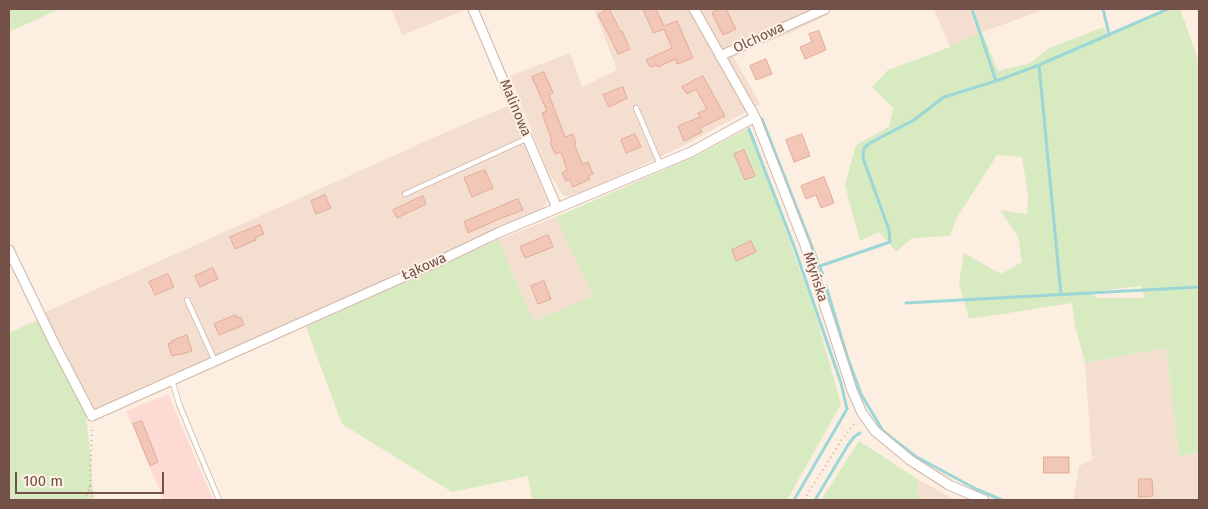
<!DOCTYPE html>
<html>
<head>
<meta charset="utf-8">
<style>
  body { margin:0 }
  #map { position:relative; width:1208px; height:509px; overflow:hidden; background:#fceee1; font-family:"Fira Sans",sans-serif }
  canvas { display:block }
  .frame { position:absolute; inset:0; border:10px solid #745148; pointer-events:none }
  .scale { position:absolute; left:15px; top:472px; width:149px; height:22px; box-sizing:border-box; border:2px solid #745148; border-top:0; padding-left:6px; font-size:15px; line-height:18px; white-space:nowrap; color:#745148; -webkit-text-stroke:4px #fff2e7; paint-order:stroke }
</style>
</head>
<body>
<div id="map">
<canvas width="1208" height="509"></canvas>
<div class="frame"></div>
<div class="scale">100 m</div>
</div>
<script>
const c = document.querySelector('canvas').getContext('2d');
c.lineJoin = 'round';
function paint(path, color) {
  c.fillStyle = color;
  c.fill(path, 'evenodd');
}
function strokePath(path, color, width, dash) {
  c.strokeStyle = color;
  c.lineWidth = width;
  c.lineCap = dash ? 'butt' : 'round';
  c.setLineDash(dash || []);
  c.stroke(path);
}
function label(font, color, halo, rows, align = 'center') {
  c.font = font + ' "Fira Sans",sans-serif';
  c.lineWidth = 4;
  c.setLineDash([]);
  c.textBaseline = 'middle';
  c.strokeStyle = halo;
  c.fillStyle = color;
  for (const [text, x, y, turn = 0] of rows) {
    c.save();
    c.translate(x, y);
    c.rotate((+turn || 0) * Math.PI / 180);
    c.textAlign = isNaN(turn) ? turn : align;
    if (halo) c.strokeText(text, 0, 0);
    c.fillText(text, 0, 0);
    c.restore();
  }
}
const residential = new Path2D(`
  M 391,9 L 468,9 L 402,35 Z
  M 594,9 L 824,9 L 827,15 L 788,34 L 732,54 L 760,104 L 677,149 L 571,198 L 562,194 L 548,171 L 510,76 L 570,53 L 582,87 L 617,70 Z
  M 934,9 L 973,9 L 975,13 L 974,9 L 1046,9 L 982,32 L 950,47 Z
  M 508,106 L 547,201 L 542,211 L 94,409 L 75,375 L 43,313 L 160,261 L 444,133 Z
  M 556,217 L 594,296 L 534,321 L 498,240 Z
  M 1166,348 L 1179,456 L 1199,453 L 1199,500 L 1073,500 L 1079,466 L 1092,460 L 1085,363 Z
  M 919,480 L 955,500 L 918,500 L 918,485 Z`);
const commercial = new Path2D(`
  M 168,394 L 213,500 L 164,500 L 126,411 Z`);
const green = new Path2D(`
  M 9,9 L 59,9 L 9,32 Z
  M 1172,9 L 1180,9 L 1199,62 L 1199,453 L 1179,456 L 1166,348 L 1085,363 L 1075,325 L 1072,303 L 969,319 L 959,283 L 964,253 L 1001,274 L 1022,262 L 1018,236 L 1000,210 L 1027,214 L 1028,193 L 1022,157 L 997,155 L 956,219 L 950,236 L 912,238 L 896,252 L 879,232 L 860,241 L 845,185 L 856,145 L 889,127 L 893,108 L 872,87 L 888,70 L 950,47 L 982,32 L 998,71 L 1031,63 L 1049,48 L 1104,27 L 1107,37 ZM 1141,286 L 1145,298 L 1098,298 L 1088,292 Z
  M 749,128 L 814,309 L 841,404 L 787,500 L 532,500 L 528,476 L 452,492 L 342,424 L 306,327 L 498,240 L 534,321 L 593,296 L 556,217 L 694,157 Z
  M 38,320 L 86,416 L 91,461 L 93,500 L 9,500 L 9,333 Z
  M 859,441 L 919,480 L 918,485 L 918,500 L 821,500 Z`);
const stream = new Path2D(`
  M 972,9 L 996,81
  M 1103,9 L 1109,34
  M 1039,65 L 1061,295
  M 762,119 L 823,275
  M 749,129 L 795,249 L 841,383 L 847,409 L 794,500
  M 820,266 L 890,242 L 889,230 L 863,158 L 864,148 L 870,143 L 914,120 L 944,97 L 996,81 L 1039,65 L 1168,9
  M 826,286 L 847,356 L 861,394 L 883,431 L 915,456 L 976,489 L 1002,500
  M 906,303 L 1199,287
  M 815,500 L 848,445 L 854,437 L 860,433`);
const building = new Path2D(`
  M 609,9 L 621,32 L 622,31 L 630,49 L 618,54 L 609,35 L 598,15 Z
  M 643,9 L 656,9 L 664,26 L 677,21 L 693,58 L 677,64 L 675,59 L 658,67 L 657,65 L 650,67 L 646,60 L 672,48 L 664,29 L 654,33 Z
  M 720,9 L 726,9 L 736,29 L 723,35 L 712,13 Z
  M 819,31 L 826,50 L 805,59 L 800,47 L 812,42 L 809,34 Z
  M 766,59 L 772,74 L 756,80 L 750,66 Z
  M 544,72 L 553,93 L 549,95 L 565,137 L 573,134 L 576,143 L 574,143 L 582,164 L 588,162 L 593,174 L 588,176 L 590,179 L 573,187 L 570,180 L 566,181 L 562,173 L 567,170 L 561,152 L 555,154 L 550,142 L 552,141 L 542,113 L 547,111 L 532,77 Z
  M 703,76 L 725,116 L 700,128 L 702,132 L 684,141 L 678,126 L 700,117 L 698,113 L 707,109 L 696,89 L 687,94 L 682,87 Z
  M 623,87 L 627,98 L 609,107 L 603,95 Z
  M 635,134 L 641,147 L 626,153 L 621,140 Z
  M 802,134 L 810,156 L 794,162 L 786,140 Z
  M 744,150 L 755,176 L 745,180 L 734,154 Z
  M 485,170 L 493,188 L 472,197 L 464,178 Z
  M 824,177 L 834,203 L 821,208 L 816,195 L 806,199 L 801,186 Z
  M 325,195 L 331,208 L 316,214 L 311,201 Z
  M 423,196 L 426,204 L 397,218 L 393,210 Z
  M 518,199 L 523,210 L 499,219 L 468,233 L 464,222 Z
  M 260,225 L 264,234 L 255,238 L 256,240 L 235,249 L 230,237 Z
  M 548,235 L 553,247 L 525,258 L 520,247 Z
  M 751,241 L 756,252 L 736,261 L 732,250 Z
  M 213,268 L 218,279 L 200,287 L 195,276 Z
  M 168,274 L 174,287 L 155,295 L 149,282 Z
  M 544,281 L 551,299 L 538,304 L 531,286 Z
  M 236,315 L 237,318 L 241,317 L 244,325 L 219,335 L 214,324 Z
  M 187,335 L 192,351 L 179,355 L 179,354 L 172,356 L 168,344 L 173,342 L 172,341 Z
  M 142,421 L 158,462 L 150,466 L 133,424 Z
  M 1044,457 L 1069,457 L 1069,473 L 1044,473 Z
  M 1139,479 L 1152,479 L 1153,496 L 1139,497 Z`);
const path = new Path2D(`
  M 90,486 L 94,500
  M 85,500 L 90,486 L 92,426
  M 804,500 L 841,441 L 856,421`);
const service = new Path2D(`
  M 636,108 L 660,164
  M 405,194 L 528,138
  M 187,300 L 215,361
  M 172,380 L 179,404 L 219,500`);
const minor = new Path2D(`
  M 473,9 L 557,208
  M 694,9 L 755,117 L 805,245 L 852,390 L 862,413 L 875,431 L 910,460 L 949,485 L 984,500
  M 720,56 L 825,9
  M 9,250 L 54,343 L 92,416 L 437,262 L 500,232 L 691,152 L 755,117`);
const streetNames = [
  ["Olchowa",759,38,-25],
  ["Malinowa",515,108,67],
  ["Łąkowa",424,267,-24],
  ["Młyńska",815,277,72]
];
paint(residential, '#f4decf');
paint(commercial, '#fddad4');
paint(green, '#d7eac0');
strokePath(stream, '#9cd7d8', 3);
paint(building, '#f2c7b8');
strokePath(building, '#e5aa98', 1);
strokePath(service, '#cfb6ab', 6);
strokePath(minor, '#cfb6ab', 11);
strokePath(path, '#d7aa9c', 2, [1, 4]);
strokePath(service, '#fff', 4.5);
strokePath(minor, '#fff', 9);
label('14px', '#745148', '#fff2e7', streetNames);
</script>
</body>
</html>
